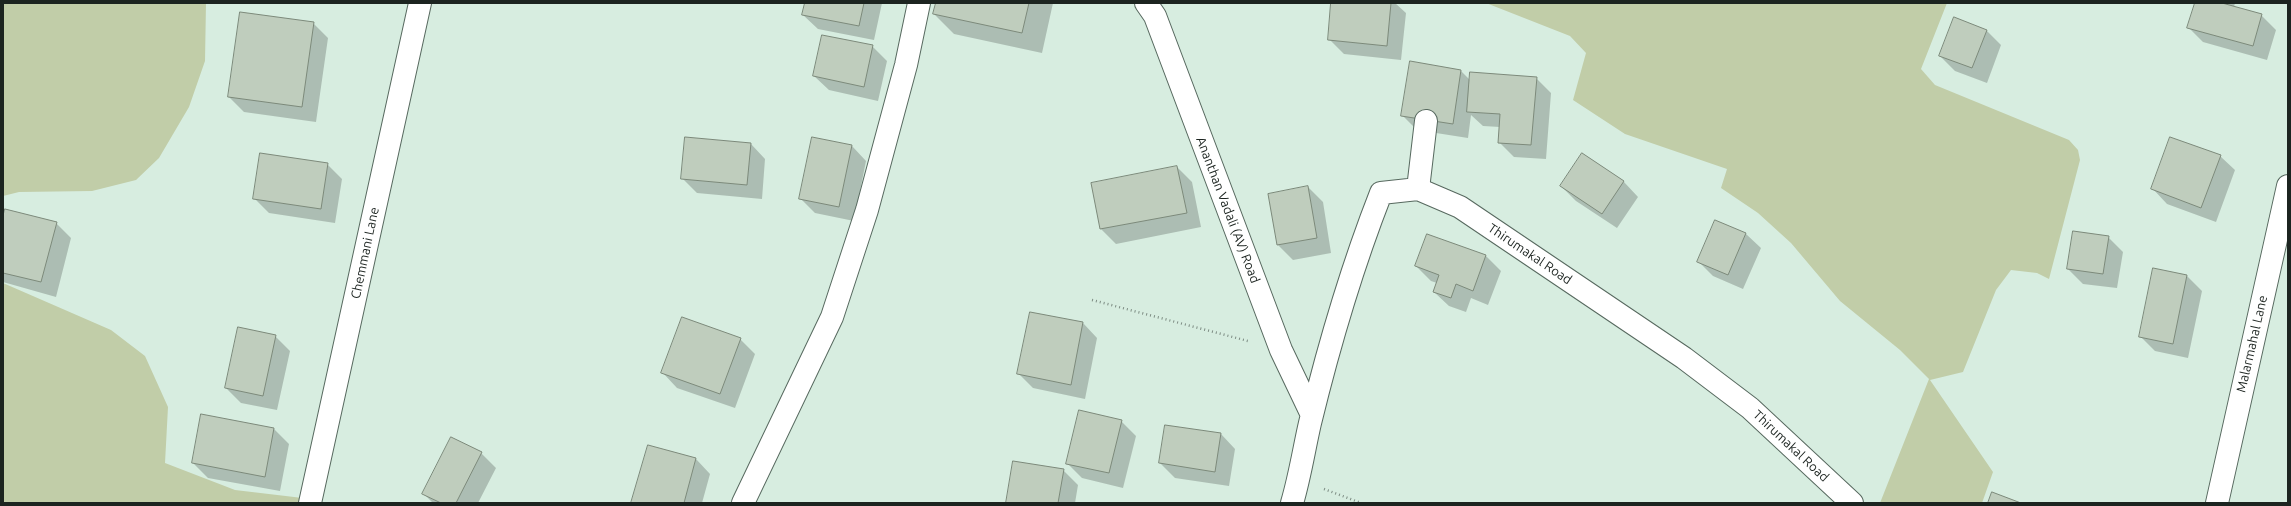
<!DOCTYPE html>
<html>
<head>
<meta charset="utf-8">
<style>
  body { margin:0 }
  #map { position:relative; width:2291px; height:506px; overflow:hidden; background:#d7ede0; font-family:Ubuntu,sans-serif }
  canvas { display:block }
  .frame { position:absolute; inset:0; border:4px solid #1c2420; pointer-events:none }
</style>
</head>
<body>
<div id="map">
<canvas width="2291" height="506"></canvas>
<div class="frame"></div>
</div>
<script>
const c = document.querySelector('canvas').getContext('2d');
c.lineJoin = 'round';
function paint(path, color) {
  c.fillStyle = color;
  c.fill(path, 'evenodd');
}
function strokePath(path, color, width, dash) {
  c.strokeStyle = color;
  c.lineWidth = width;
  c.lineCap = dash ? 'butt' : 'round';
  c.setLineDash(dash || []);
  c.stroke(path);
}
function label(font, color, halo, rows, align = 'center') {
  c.font = font + ' Ubuntu,sans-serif';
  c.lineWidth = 3;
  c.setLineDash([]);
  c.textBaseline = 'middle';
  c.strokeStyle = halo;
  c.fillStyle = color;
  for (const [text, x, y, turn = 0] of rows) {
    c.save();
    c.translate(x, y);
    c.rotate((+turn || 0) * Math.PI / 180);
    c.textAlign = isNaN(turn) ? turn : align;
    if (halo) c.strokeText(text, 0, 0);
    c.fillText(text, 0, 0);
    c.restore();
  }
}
const green = new Path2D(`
  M 3,3 L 206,3 L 205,61 L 189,107 L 159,158 L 136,180 L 92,191 L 19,192 L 3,196 Z
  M 1486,3 L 1947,3 L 1921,69 L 1935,85 L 2069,140 L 2078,150 L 2080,160 L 2049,279 L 2037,273 L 2011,270 L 1996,290 L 1963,372 L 1930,380 L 1993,472 L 1982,503 L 1880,503 L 1929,379 L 1900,350 L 1840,301 L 1791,243 L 1758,213 L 1721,188 L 1727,169 L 1625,134 L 1573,100 L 1586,53 L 1570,36 Z
  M 3,283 L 111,330 L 145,356 L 168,407 L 165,463 L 235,490 L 311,499 L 310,503 L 3,503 Z`);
const shadow = new Path2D(`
  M 806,3 L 882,3 L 874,40 L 818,29 L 803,15 Z
  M 937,3 L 1053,3 L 1042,53 L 954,34 L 934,14 Z
  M 1332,3 L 1395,3 L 1406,13 L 1401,60 L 1344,54 L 1329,39 Z
  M 2196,3 L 2235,3 L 2234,7 L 2261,15 L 2276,30 L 2267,60 L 2203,42 L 2188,27 Z
  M 240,13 L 313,23 L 328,38 L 316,122 L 244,112 L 229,97 Z
  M 1986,30 L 2001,45 L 1987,83 L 1955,71 L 1940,56 Z
  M 872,46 L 887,61 L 878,101 L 829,90 L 814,76 Z
  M 1461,71 L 1470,80 L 1536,78 L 1551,93 L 1546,159 L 1514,157 L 1499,142 L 1500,127 L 1483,126 L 1471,115 L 1468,138 L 1417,130 L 1402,115 Z
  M 751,144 L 765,159 L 762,199 L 697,193 L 682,178 Z
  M 852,146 L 866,161 L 854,221 L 815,213 L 800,198 Z
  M 1582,154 L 1624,182 L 1638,197 L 1617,228 L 1576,201 L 1561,186 Z
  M 2220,156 L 2235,170 L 2216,222 L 2167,204 L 2153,189 Z
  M 327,164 L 342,179 L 335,223 L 269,213 L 254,198 Z
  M 1177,167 L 1192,182 L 1201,227 L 1116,244 L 1101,229 L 1092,184 Z
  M 1308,187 L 1323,202 L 1331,253 L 1293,260 L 1278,245 L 1269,194 Z
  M 3,220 L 56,223 L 71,238 L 56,297 L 3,282 Z
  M 1716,221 L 1746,234 L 1761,248 L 1743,289 L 1713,276 L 1698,261 Z
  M 1427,235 L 1486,256 L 1501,271 L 1488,305 L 1471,298 L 1466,312 L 1449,306 L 1434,292 L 1437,283 L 1431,281 L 1416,266 Z
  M 2108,237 L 2123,252 L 2117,288 L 2083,284 L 2068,269 Z
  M 2187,276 L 2202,291 L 2188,358 L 2155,351 L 2140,336 Z
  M 1083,323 L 1097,338 L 1085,399 L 1033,388 L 1018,373 Z
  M 275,336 L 290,351 L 277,410 L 241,403 L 226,388 Z
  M 740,339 L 755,354 L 735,408 L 677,388 L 663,373 Z
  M 201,415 L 274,429 L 289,444 L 280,491 L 208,478 L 193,463 Z
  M 1121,421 L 1136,436 L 1123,488 L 1082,478 L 1067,463 Z
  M 1221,434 L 1235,449 L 1229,486 L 1175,478 L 1160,463 Z
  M 481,453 L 496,468 L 478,503 L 433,503 L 423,493 Z
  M 696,459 L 710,474 L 702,503 L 633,503 Z
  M 1063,470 L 1078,485 L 1075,503 L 1007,503 Z`);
const building = new Path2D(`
  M 805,3 L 864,3 L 859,26 L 802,15 Z
  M 936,3 L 1029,3 L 1022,33 L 933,14 Z
  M 1331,3 L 1391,3 L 1387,46 L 1328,40 Z
  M 2195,3 L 2222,3 L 2262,14 L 2253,46 L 2187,28 Z
  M 240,12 L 314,22 L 302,107 L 228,97 Z
  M 1954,17 L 1987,30 L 1972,68 L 1939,56 Z
  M 822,35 L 873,45 L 864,87 L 813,76 Z
  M 1410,61 L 1461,70 L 1453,124 L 1401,116 Z
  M 1470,72 L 1537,77 L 1531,145 L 1498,143 L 1500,114 L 1467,112 Z
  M 685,137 L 751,143 L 747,185 L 681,179 Z
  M 812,137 L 852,145 L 839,207 L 799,199 Z
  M 2170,137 L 2221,155 L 2201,208 L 2151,189 Z
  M 260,153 L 328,163 L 321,209 L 253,199 Z
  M 1582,153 L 1624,181 L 1602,214 L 1560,186 Z
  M 1177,166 L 1187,213 L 1100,229 L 1091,183 Z
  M 1308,186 L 1317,238 L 1277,245 L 1268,194 Z
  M 5,209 L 57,222 L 41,282 L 3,273 L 3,216 Z
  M 1715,220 L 1746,233 L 1728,275 L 1697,262 Z
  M 2073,231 L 2109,236 L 2103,274 L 2067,269 Z
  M 1427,234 L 1486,255 L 1473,291 L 1456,284 L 1451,298 L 1433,292 L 1439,275 L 1415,266 Z
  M 2153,268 L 2187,275 L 2173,344 L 2139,337 Z
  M 1030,312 L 1083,322 L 1071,385 L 1017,374 Z
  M 682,317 L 741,338 L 720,394 L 661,373 Z
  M 238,327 L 276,335 L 263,396 L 225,388 Z
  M 1079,410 L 1122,420 L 1109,473 L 1066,464 Z
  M 201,414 L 274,428 L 265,477 L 192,463 Z
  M 1165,425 L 1221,433 L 1215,472 L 1159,463 Z
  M 451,437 L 482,452 L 456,503 L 441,503 L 422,494 Z
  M 648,445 L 696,458 L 684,503 L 631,503 Z
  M 1013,461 L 1064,469 L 1058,503 L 1006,503 Z
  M 1992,492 L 2021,503 L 1988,503 Z`);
const path = new Path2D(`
  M 1092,300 L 1248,341
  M 1324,489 L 1361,503`);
const minor = new Path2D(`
  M 1146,3 L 1155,16 L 1281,350 L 1312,415
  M 1418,189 L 1426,121
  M 310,503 L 420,3
  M 743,503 L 832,317 L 867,210 L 906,65 L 919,3
  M 1292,503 C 1300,476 1304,449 1310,423 C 1329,345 1352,267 1381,193 L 1418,189 L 1460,207 L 1684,358 L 1750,408 L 1852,503
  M 2217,503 L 2288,186`);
const streetNames = [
  ["Ananthan Vadali (AV) Road",1228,210,69],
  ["Chemmani Lane",365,253,-78],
  ["Thirumakal Road",1530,254,34],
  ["Malarmahal Lane",2252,344,-77],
  ["Thirumakal Road",1791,446,43]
];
paint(green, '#c1cda8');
paint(shadow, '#0003');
paint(building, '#bfcdbd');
strokePath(building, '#7c897a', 1);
strokePath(minor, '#57695f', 24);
strokePath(path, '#7d8c83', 2.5, [1, 3]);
strokePath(minor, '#fff', 22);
label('13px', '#1c2420', '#fff', streetNames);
</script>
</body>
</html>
